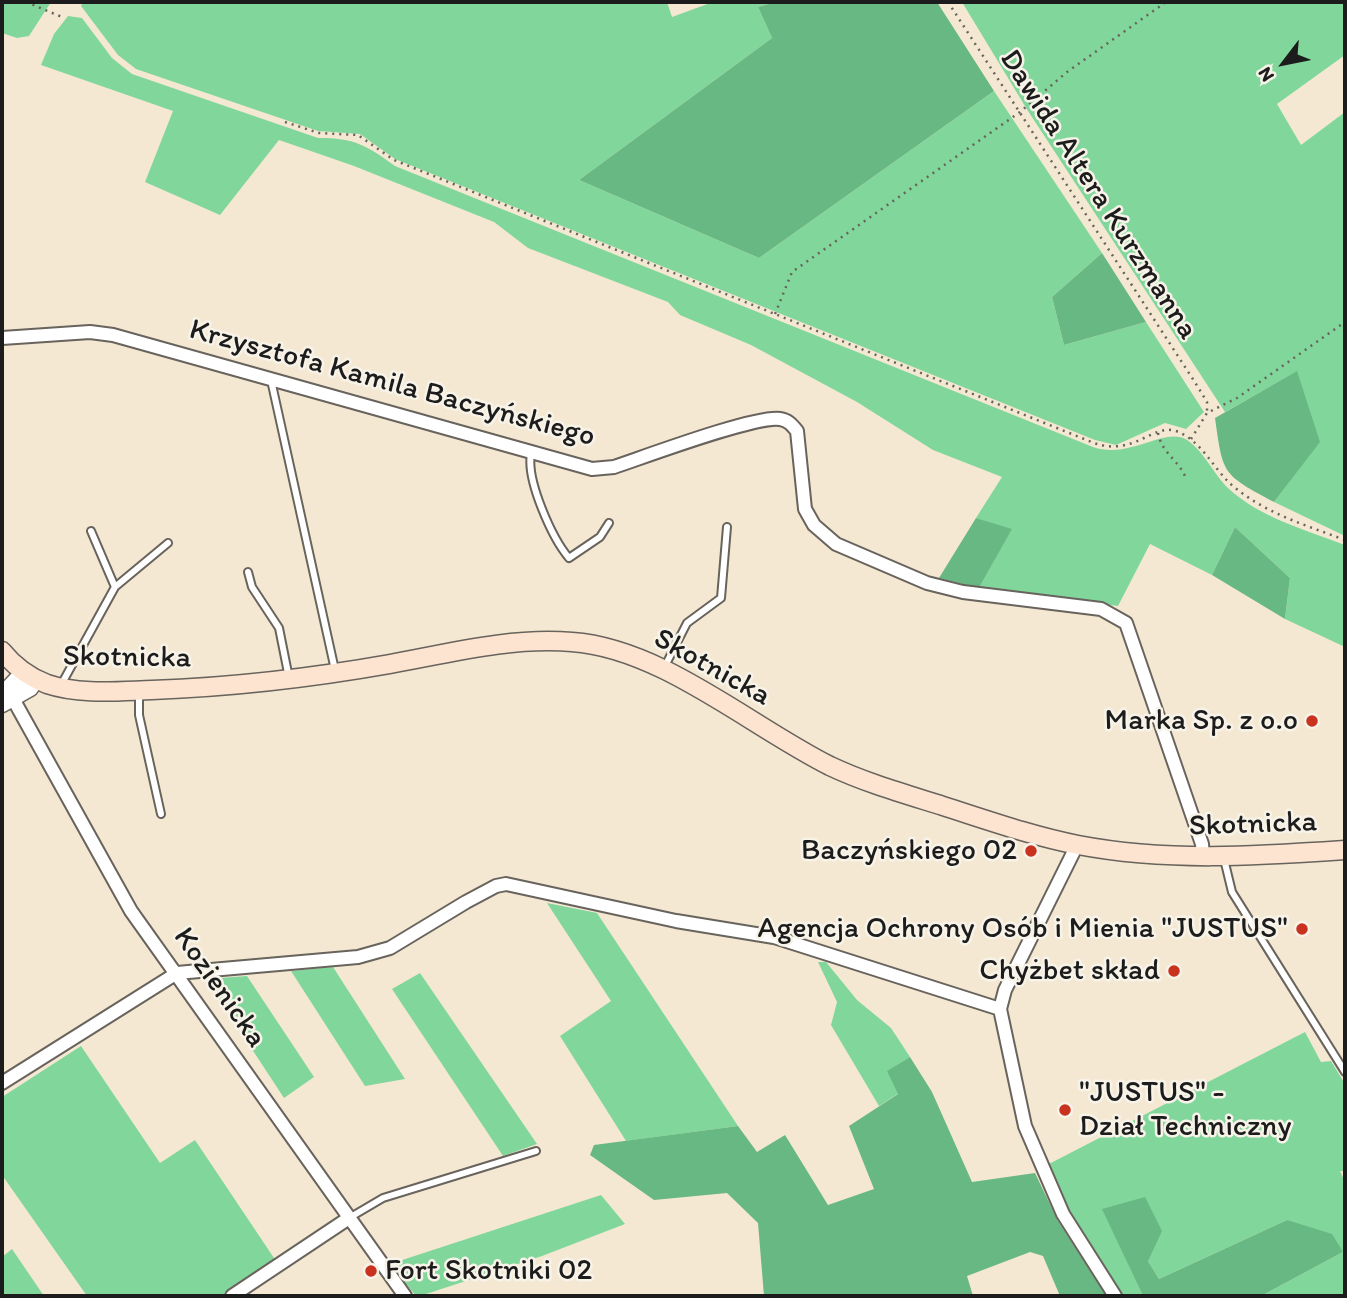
<!DOCTYPE html>
<html>
<head>
<meta charset="utf-8">
<style>
  body { margin:0 }
  #map { position:relative; width:1347px; height:1298px; overflow:hidden; background:#f4e8d3; font-family:Itim,sans-serif }
  canvas { display:block }
  .frame { position:absolute; inset:0; border:4px solid #1c1c1c; pointer-events:none }
  .north { position:absolute; left:1249px; top:28px; width:70px; height:70px; -webkit-text-stroke:5px #f7f3e8; paint-order:stroke; rotate:238deg; font-size:19px; font-weight:700; line-height:28px; text-align:center; color:#1c1c1c }
  .north::after { content:''; display:block; margin:auto; width:24px; height:32px; background:#1c1c1c; clip-path:polygon(50% 0,100% 100%,50% 72%,0 100%) }
</style>
</head>
<body>
<div id="map">
<canvas width="1347" height="1298"></canvas>
<div class="frame"></div>
<div class="north">N</div>
</div>
<script>
const c = document.querySelector('canvas').getContext('2d');
c.lineJoin = 'round';
function paint(path, color) {
  c.fillStyle = color;
  c.fill(path, 'evenodd');
}
function strokePath(path, color, width, dash) {
  c.strokeStyle = color;
  c.lineWidth = width;
  c.lineCap = dash ? 'butt' : 'round';
  c.setLineDash(dash || []);
  c.stroke(path);
}
function label(font, color, halo, rows, align = 'center') {
  c.font = font + ' Itim,sans-serif';
  c.lineWidth = 5;
  c.setLineDash([]);
  c.textBaseline = 'middle';
  c.strokeStyle = halo;
  c.fillStyle = color;
  for (const [text, x, y, turn = 0] of rows) {
    c.save();
    c.translate(x, y);
    c.rotate((+turn || 0) * Math.PI / 180);
    c.textAlign = isNaN(turn) ? turn : align;
    if (halo) c.strokeText(text, 0, 0);
    c.fillText(text, 0, 0);
    c.restore();
  }
}
const green = new Path2D(`
  M 2,2 L 51,2 L 29,36 L 17,38 L 2,33 Z
  M 83,2 L 667,2 L 672,17 L 713,2 L 775,2 L 758,7 L 772,38 L 579,180 L 759,258 L 994,91 L 1102,253 L 1052,297 L 1064,345 L 1146,322 L 1204,412 L 1186,429 L 1165,423 L 1116,445 L 1095,440 L 395,159 L 360,134 L 318,131 L 136,69 L 118,55 L 81,6 Z
  M 962,2 L 1345,2 L 1345,55 L 1277,104 L 1301,145 L 1345,112 L 1345,536 L 1274,502 L 1319,442 L 1296,372 L 1225,412 L 1028,111 Z
  M 68,16 L 82,18 L 112,58 L 132,74 L 318,138 C 355,138 366,145 395,166 L 1093,447 C 1130,460 1165,426 1187,440 C 1204,451 1214,475 1229,489 C 1261,518 1306,530 1345,545 L 1345,647 L 1285,619 L 1290,578 L 1235,527 L 1212,575 L 1150,544 L 1118,606 L 979,588 L 1011,530 L 976,518 L 1002,477 L 933,450 L 857,402 L 751,345 L 680,315 L 668,302 L 528,248 L 494,222 L 354,166 L 279,140 L 220,215 L 145,182 L 173,111 L 41,65 L 54,34 Z
  M 547,903 L 597,913 L 738,1126 L 626,1141 L 560,1036 L 611,1001 Z
  M 818,962 L 826,962 L 857,1000 L 891,1028 L 910,1057 L 888,1071 L 899,1093 L 879,1106 L 831,1025 L 837,1002 Z
  M 333,967 L 405,1079 L 365,1086 L 291,971 Z
  M 420,973 L 537,1144 L 503,1156 L 392,989 Z
  M 247,976 L 314,1077 L 284,1098 L 206,979 Z
  M 1305,1032 L 1321,1062 L 1331,1061 L 1345,1084 L 1345,1171 L 1340,1171 L 1345,1182 L 1345,1296 L 1261,1296 L 1343,1252 L 1287,1220 L 1159,1279 L 1148,1261 L 1103,1209 L 1143,1296 L 1122,1296 L 1080,1233 L 1045,1166 Z
  M 81,1046 L 160,1163 L 195,1140 L 276,1261 L 221,1296 L 87,1296 L 2,1175 L 2,1097 Z
  M 601,1195 L 625,1224 L 542,1256 L 420,1296 L 416,1296 L 390,1264 Z
  M 12,1249 L 44,1296 L 2,1296 L 2,1257 Z`);
const forest = new Path2D(`
  M 775,2 L 937,2 L 994,91 L 759,258 L 579,180 L 772,38 L 758,7 Z
  M 1102,253 L 1146,322 L 1064,345 L 1052,297 Z
  M 1297,371 L 1320,442 L 1274,502 C 1222,474 1223,475 1215,418 Z
  M 976,518 L 1012,529 L 979,588 L 939,578 Z
  M 1235,527 L 1290,578 L 1285,619 L 1212,575 Z
  M 910,1057 L 932,1092 L 972,1182 L 1035,1173 L 1058,1221 L 1106,1296 L 1060,1296 L 1043,1256 L 1030,1252 L 967,1276 L 973,1296 L 764,1296 L 758,1223 L 727,1193 L 654,1200 L 590,1155 L 594,1145 L 738,1126 L 757,1152 L 785,1135 L 828,1205 L 874,1189 L 849,1126 L 898,1094 L 887,1071 Z
  M 1145,1197 L 1162,1231 L 1148,1261 L 1159,1279 L 1287,1220 L 1332,1234 L 1343,1252 L 1261,1296 L 1143,1296 L 1102,1209 Z`);
const path = new Path2D(`
  M 26,2 L 62,17
  M 948,2 L 1198,387 L 1207,402 L 1207,413
  M 285,122 L 319,133 L 358,135 L 394,160 L 1094,443 C 1134,457 1153,423 1176,431 C 1205,442 1214,473 1238,490 C 1270,515 1308,526 1345,540
  M 775,314 L 792,272 L 1020,112 L 1067,72 L 1166,2
  M 1158,433 C 1162,453 1177,459 1185,476
  M 1191,439 L 1207,413 L 1237,398 L 1345,322`);
const service = new Path2D(`
  M 271,380 L 335,670
  M 531,454 C 526,480 552,538 569,558 L 600,537 L 609,523
  M 91,531 L 115,587
  M 248,572 L 252,587 L 279,628 L 289,678
  M 664,668 L 687,623 L 721,598 L 727,527
  M 61,685 L 115,587 L 168,543
  M 139,692 L 139,715 L 161,814
  M 1224,859 L 1232,892 L 1345,1072
  M 349,1218 L 383,1198 L 536,1151`);
const minor = new Path2D(`
  M 2,338 L 90,332 L 113,335 L 592,469 L 614,467 C 644,457 756,415 780,419 C 788,420 792,425 797,431 L 805,509 L 814,525 L 836,544 L 927,583 L 963,592 L 1101,609 L 1126,623 L 1202,844 L 1203,857
  M 12,697 L 131,911 L 405,1296
  M 1077,845 L 1005,990 L 1000,1009 L 1025,1126 L 1063,1214 L 1115,1296
  M 2,1083 L 177,973 L 358,957 L 390,948 L 466,902 L 496,886 L 506,884 L 676,921 L 774,937 L 1000,1009
  M 232,1296 L 349,1218`);
const tertiary = new Path2D(`
  M 8,689 L 24,672
  M 2,704 L 30,688 L 36,679`);
const secondary = new Path2D(`
  M 2,651 C 14,666 29,677 47,684 C 80,695 118,691 152,690 C 232,687 311,678 390,664 C 450,653 511,637 572,642 C 661,648 750,726 830,766 C 866,783 905,794 943,806 C 987,820 1032,836 1078,845 C 1167,862 1256,856 1345,850`);
const markers = [
  [1312,721,7,"#c8321e"],
  [1031,851,7,"#c8321e"],
  [1302,929,7,"#c8321e"],
  [1174,971,7,"#c8321e"],
  [1065,1110,7,"#c8321e"],
  [371,1271,7,"#c8321e"]
];
const streetNames = [
  ["Dawida Altera Kurzmanna",1098,195,57],
  ["Krzysztofa Kamila Baczyńskiego",392,384,15],
  ["Skotnicka",127,658,1],
  ["Skotnicka",712,668,29],
  ["Skotnicka",1253,825,-2],
  ["Kozienicka",219,988,55]
];
const poiNames = [
  ["Marka Sp. z o.o",1298,721],
  ["Baczyńskiego 02",1017,851],
  ["Agencja Ochrony Osób i Mienia \"JUSTUS\"",1288,929],
  ["Chyżbet skład",1160,971],
  ["\"JUSTUS\" -",1079,1093,"left"],
  ["Dział Techniczny",1079,1127,"left"],
  ["Fort Skotniki 02",385,1271,"left"]
];
paint(green, '#81d79b');
paint(forest, '#68b883');
strokePath(service, '#68635c', 10);
strokePath(minor, '#68635c', 16);
strokePath(tertiary, '#68635c', 19);
strokePath(secondary, '#68635c', 21);
strokePath(path, '#68635c', 2.5, [2, 5]);
strokePath(service, '#fff', 6);
strokePath(minor, '#fff', 12);
strokePath(tertiary, '#fff', 16);
strokePath(secondary, '#fde4d1', 18);
for (const [x, y, r, color] of markers) {
  const dot = new Path2D();
  dot.arc(x, y, r, 0, 2 * Math.PI);
  c.fillStyle = color;
  c.fill(dot);
  strokePath(dot, '#f7f3e8', 2.5);
}
label('30px', '#1c1c1c', '#f7f3e8', streetNames);
label('30px', '#1c1c1c', '#f7f3e8', poiNames, 'right');
</script>
</body>
</html>
